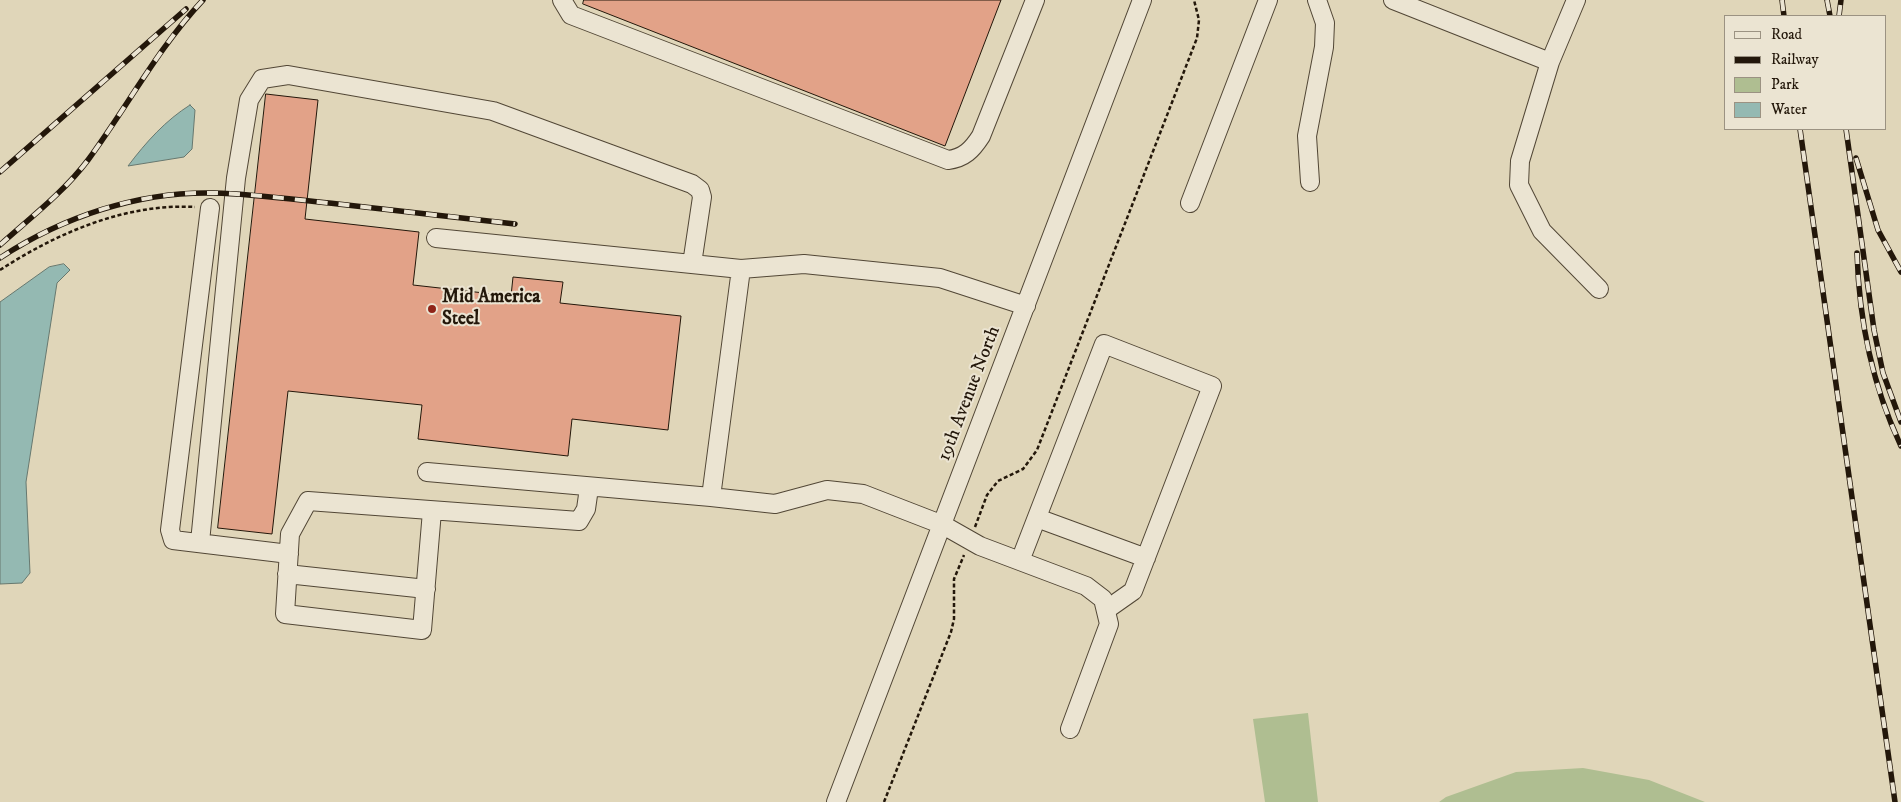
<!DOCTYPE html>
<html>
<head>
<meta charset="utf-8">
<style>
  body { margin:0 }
  #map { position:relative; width:1901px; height:802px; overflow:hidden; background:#e0d6b9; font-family:"IM FELL DW Pica",serif }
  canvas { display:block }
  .legend { position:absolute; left:1724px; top:15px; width:162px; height:115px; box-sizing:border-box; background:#ebe4d2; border:1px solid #9b9282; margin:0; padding:6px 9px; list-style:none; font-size:15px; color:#23170a }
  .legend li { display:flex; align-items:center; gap:10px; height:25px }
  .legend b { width:25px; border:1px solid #9b9282 }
</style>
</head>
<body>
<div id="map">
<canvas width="1901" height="802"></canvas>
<ul class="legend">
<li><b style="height:6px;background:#ebe4d2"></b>Road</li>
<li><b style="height:6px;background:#23170a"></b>Railway</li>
<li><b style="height:14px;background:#afbe91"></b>Park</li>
<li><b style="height:14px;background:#94b9b2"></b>Water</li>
</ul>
</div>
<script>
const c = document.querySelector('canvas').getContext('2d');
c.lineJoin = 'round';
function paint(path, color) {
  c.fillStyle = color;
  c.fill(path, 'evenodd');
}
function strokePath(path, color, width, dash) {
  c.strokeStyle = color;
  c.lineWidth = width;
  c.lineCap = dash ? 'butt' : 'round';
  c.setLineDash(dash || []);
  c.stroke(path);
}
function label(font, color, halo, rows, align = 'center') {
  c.font = font + ' "IM FELL DW Pica",serif';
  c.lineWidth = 4;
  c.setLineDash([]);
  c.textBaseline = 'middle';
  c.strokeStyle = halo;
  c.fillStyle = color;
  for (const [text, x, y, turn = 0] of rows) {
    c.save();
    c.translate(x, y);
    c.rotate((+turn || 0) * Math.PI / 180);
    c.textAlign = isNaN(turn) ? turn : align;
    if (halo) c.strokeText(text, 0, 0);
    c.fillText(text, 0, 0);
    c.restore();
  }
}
const green = new Path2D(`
  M 1308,713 L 1318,802 L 1265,802 L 1253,719 Z
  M 1583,768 L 1649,780 L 1705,802 L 1439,802 L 1446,797 L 1516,772 Z`);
const water = new Path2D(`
  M 190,105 L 195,110 L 192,149 L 184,157 L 128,166 C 146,142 166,120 190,105 Z
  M 64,264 L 70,270 L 57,283 L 26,482 L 30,573 L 22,583 L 0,584 L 0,302 L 49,267 Z`);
const building = new Path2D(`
  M 584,0 L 1001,0 L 945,146 L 583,4 Z
  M 266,94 L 318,100 L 305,219 L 419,232 L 413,285 L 511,296 L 513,277 L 563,282 L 560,303 L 681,316 L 668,430 L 572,419 L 568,456 L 418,439 L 422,405 L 288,391 L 272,534 L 218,528 Z`);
const path = new Path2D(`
  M 0,270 C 57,233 126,203 195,207
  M 975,527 L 987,495 L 998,481 L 1023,469 L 1037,450 L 1197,38 L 1199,20 L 1194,0
  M 884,802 L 951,632 L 954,619 L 954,579 L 964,555`);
const minor = new Path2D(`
  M 562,0 L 571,15 L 948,160 C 964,158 972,150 981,136 L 1035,0
  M 1393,0 L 1550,62
  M 1576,0 L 1550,62 L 1520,161 L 1519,185 L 1542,231 L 1599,289
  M 1310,182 L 1307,136 L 1324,47 L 1325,23 L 1317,0
  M 1190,203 L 1268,0
  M 210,208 L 170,530 L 173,540 L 289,554
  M 436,238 L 741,269
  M 1026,306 L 940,278 L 804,264 L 741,269 L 711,497 L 775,504 L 827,490 L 863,494 L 943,525 L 980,546 L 1086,586 L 1103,599 L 1109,624 L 1070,729
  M 427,472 L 711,497
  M 432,511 L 422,630 L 285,614 L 290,534 L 308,501 L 579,521 L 586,509 L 589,488
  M 1037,518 L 1146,558
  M 200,542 L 236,178 L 249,100 L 262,79 L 288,75 L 493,111 L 692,184 L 700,190 L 702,197 L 692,264
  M 1020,561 L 1104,344 L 1212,386 L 1133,591 L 1106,610
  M 287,574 L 426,589
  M 836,802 L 1142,0`);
const rail = new Path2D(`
  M 1782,0 L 1784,16
  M 1827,0 L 1830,16
  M 1839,16 L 1841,0
  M 1800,129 L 1895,802
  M 1846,129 L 1874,330 L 1883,373 L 1901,422
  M 1856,158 L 1878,230 L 1901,272
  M 0,172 L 186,9
  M 0,245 C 30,218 64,192 88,160 C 127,107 158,48 203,0
  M 1857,253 C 1859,320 1872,385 1901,446
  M 0,258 C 62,217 139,191 214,193 C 255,194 297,200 338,204 C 397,211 456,217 515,224`);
const markers = [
  [432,309,5,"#8f2418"]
];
const poiNames = [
  ["Mid America",442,298],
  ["Steel",442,320]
];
const streetNames = [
  ["19th Avenue North",970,394,-69]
];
paint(green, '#afbe91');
paint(water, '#94b9b2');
strokePath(water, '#67786f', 1);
paint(building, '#e2a288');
strokePath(building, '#23170a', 1);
strokePath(minor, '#524736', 20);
strokePath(path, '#23170a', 2.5, [4, 2.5]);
strokePath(minor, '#ebe4d2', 18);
strokePath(rail, '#23170a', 5.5);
strokePath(rail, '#ebe4d2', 4, [11]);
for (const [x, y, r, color] of markers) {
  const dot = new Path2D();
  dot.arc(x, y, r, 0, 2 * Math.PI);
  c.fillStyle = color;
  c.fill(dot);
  strokePath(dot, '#ebe4d2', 2);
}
label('bold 19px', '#23170a', '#ebe4d2', poiNames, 'left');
label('19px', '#23170a', '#ebe4d2', streetNames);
</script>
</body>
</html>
